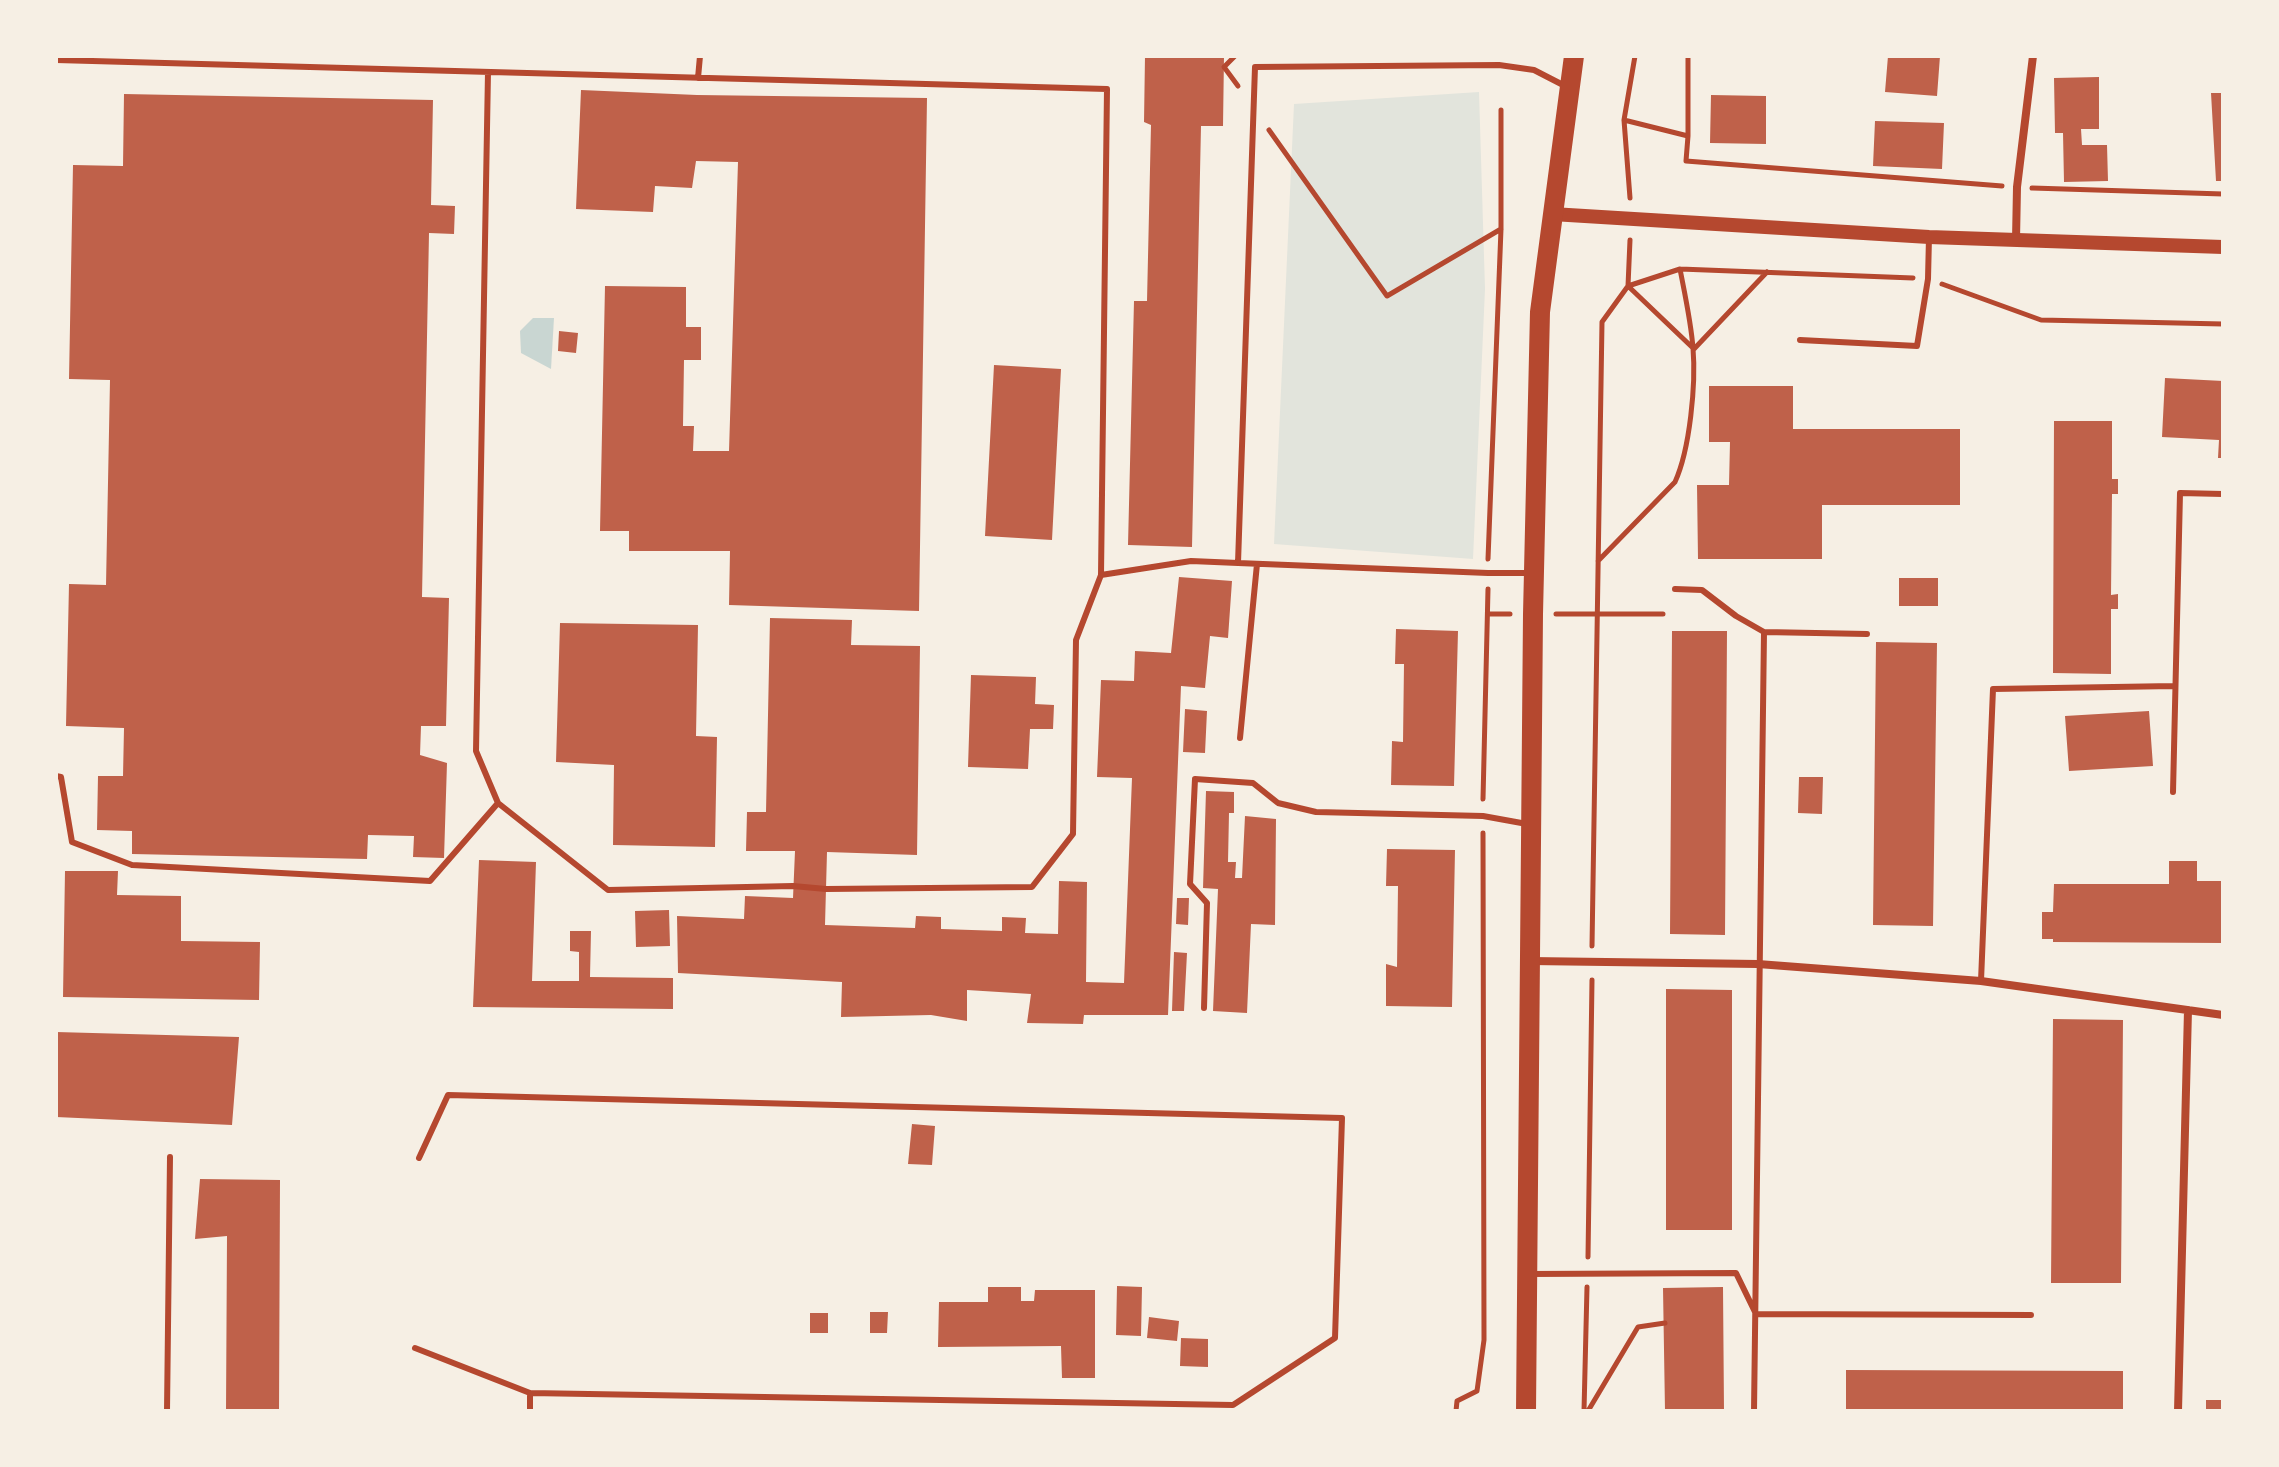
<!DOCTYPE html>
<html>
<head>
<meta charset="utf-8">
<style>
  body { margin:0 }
  #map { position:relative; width:2279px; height:1467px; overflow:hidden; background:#f6efe4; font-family:"Nunito Sans",sans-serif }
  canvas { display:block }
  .frame { position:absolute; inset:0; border:58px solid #f6efe4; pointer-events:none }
</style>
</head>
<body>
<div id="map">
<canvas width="2279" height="1467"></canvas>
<div class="frame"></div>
</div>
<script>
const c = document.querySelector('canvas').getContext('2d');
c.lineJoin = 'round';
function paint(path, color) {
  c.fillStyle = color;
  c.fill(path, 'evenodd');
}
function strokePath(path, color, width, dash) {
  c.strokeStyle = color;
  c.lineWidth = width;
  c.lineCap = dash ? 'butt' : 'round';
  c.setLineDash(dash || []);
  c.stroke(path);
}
const green = new Path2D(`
  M 1479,92 L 1485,289 L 1473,559 L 1274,544 L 1294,104 Z`);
const water = new Path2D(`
  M 533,318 L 554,318 L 551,369 L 521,353 L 520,331 Z`);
const building = new Path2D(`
  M 1145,56 L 1224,56 L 1223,126 L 1201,126 L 1192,547 L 1128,545 L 1134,301 L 1147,301 L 1151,125 L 1144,122 Z
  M 1888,56 L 1940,56 L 1937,96 L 1885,92 Z
  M 2099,77 L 2099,129 L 2081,129 L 2082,145 L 2107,145 L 2108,181 L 2064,182 L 2063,133 L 2055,133 L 2054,78 Z
  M 581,90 L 697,95 L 927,98 L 919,611 L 729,605 L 730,551 L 629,551 L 629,531 L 600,531 L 605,286 L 686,287 L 686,327 L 701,327 L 701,360 L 684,360 L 683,426 L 694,426 L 693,451 L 729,451 L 738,162 L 696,161 L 692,188 L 655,186 L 653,212 L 576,209 Z
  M 2211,93 L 2223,93 L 2223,181 L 2216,181 Z
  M 124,94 L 433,100 L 431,205 L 455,206 L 454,234 L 429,233 L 422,597 L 449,598 L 446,726 L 421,726 L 420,755 L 447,763 L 444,858 L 413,857 L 414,836 L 368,835 L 367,859 L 132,854 L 132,831 L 97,830 L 98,776 L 123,776 L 124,728 L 66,726 L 69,584 L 106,585 L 110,380 L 69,379 L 73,165 L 123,166 Z
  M 1711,95 L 1766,96 L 1766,144 L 1710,143 Z
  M 1875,121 L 1944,123 L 1942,169 L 1873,166 Z
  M 559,331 L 578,333 L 576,353 L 558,351 Z
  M 994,365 L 1061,369 L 1052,540 L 985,536 Z
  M 2165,378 L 2223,381 L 2223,458 L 2218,458 L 2219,440 L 2162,437 Z
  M 1709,386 L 1793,386 L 1793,429 L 1960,429 L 1960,505 L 1822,505 L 1822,559 L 1698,559 L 1697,485 L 1729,485 L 1730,442 L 1709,442 Z
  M 2054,421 L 2112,421 L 2112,479 L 2118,479 L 2118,494 L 2112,494 L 2111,595 L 2118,594 L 2118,609 L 2111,609 L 2111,674 L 2053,673 Z
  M 1179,577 L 1232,581 L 1228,638 L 1210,636 L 1205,688 L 1181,686 L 1168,1015 L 1084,1015 L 1083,1024 L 1027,1023 L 1031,994 L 967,990 L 967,1021 L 931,1015 L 841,1017 L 842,982 L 678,973 L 677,916 L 744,919 L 745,896 L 793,898 L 795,851 L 746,851 L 747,812 L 766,812 L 770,618 L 852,620 L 851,645 L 920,646 L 917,855 L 827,852 L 825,925 L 915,928 L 916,916 L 941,917 L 941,929 L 1002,931 L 1002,917 L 1026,918 L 1025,933 L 1058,934 L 1059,881 L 1087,882 L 1086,982 L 1124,983 L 1132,778 L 1097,777 L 1101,680 L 1134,681 L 1135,651 L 1171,653 Z
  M 1899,578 L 1938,578 L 1938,606 L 1899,606 Z
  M 560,623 L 698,625 L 696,736 L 717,737 L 715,847 L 613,845 L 614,765 L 556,762 Z
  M 1396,629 L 1458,631 L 1454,786 L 1391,785 L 1392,741 L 1403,742 L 1404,664 L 1395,664 Z
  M 1672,631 L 1727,631 L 1725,935 L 1670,934 Z
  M 1876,642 L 1937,643 L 1933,926 L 1873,925 Z
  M 971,675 L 1036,677 L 1035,704 L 1054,705 L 1053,729 L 1030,729 L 1028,769 L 968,767 Z
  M 1185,709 L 1207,711 L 1205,753 L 1183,752 Z
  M 2149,711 L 2153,766 L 2069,771 L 2065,716 Z
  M 1799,777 L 1823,777 L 1822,814 L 1798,813 Z
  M 1206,791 L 1234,792 L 1234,813 L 1229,813 L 1228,862 L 1236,862 L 1235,878 L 1242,878 L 1245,816 L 1276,819 L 1275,925 L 1251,924 L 1247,1013 L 1213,1011 L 1218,889 L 1203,888 Z
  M 1387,849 L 1455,850 L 1452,1007 L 1386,1006 L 1386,964 L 1397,967 L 1398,886 L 1386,886 Z
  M 479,860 L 536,862 L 532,981 L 579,981 L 579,952 L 570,951 L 570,931 L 591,931 L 590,977 L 673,978 L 673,1009 L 473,1007 Z
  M 2169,861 L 2197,861 L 2197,881 L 2223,881 L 2223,943 L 2053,942 L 2053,939 L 2042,939 L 2042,912 L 2053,912 L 2054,884 L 2169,884 Z
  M 65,871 L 118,871 L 117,895 L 181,896 L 181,941 L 260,942 L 259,1000 L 63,997 Z
  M 1177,898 L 1189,898 L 1188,925 L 1176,924 Z
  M 669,910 L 670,946 L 636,947 L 635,911 Z
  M 1174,952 L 1187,953 L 1184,1011 L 1172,1011 Z
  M 1666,989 L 1732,990 L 1732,1230 L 1666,1230 Z
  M 2053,1019 L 2123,1020 L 2121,1283 L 2051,1283 Z
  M 56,1032 L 239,1037 L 232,1125 L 56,1117 Z
  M 912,1124 L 935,1126 L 932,1165 L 908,1164 Z
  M 200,1179 L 280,1180 L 279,1411 L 226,1411 L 227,1236 L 195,1239 Z
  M 1117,1286 L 1142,1287 L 1141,1336 L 1116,1335 Z
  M 988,1287 L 1021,1287 L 1021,1301 L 1034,1301 L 1035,1290 L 1095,1290 L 1095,1378 L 1062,1378 L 1061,1346 L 938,1347 L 939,1302 L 988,1302 Z
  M 1723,1287 L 1724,1411 L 1665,1411 L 1663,1288 Z
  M 870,1312 L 888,1312 L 887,1333 L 870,1333 Z
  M 810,1313 L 828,1313 L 828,1333 L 810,1333 Z
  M 1149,1317 L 1179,1321 L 1177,1341 L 1147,1338 Z
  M 1181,1338 L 1208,1339 L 1208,1367 L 1180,1366 Z
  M 1846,1370 L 2123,1371 L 2123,1411 L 1846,1411 Z
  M 2206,1400 L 2223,1400 L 2223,1411 L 2206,1411 Z`);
const path = new Path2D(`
  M 1235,56 L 1224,67 L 1238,86
  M 1624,120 L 1688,136 L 1686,161 L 2002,186
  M 1269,130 L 1387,296 L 1501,229
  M 1688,136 L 1688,56
  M 2032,188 L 2223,194
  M 1630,198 L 1624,120 L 1635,56
  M 1767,272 L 1694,349 L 1628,286 L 1680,269 L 1913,278
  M 1942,284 L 2041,320 L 2223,324
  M 1488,559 L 1501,229 L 1501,110
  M 1598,561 L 1675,482 C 1690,449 1696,384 1693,348 C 1691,322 1685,295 1680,269
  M 1488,614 L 1510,614
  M 1556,614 L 1663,614
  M 1483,799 L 1488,589
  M 1592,946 L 1602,322 L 1628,286 L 1630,240
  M 1588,1257 L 1592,980
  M 1456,1411 L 1457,1401 L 1477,1391 L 1484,1340 L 1483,833
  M 1584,1411 L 1587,1287
  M 1588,1411 L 1638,1327 L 1665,1323`);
const service = new Path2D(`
  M 56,60 L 1107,89 L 1101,575 L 1191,561 L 1238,563
  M 488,72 L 476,751 L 498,803 L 608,890 L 793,886 L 826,889 L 1032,887 L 1073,834 L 1076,640 L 1101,575
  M 698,78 L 700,56
  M 1800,340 L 1917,346 L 1928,279 L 1929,237
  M 1530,573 L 1488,573 L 1238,563 L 1255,67 L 1499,65 L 1534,70 L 1567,87
  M 1675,589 L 1702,590 L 1736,616 L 1764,632
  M 1240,738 L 1257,564
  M 56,776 L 61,777 L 72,842 L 132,865 L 430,881 L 498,803
  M 2173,792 L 2180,493 L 2223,494
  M 1981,981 L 1993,689 L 2174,686
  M 1204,1008 L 1207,903 L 1190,884 L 1195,779 L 1253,783 L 1278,803 L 1316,812 L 1483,816 L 1527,824
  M 419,1158 L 448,1095 L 1342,1118 L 1335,1338 L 1233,1405 L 530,1393
  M 1530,1274 L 1736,1273 L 1756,1314 L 2031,1315
  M 415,1348 L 530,1393 L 530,1411
  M 167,1411 L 170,1157
  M 1754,1411 L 1764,632 L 1867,634`);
const minor = new Path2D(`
  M 2016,240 L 2017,187 L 2033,56
  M 1530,961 L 1758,964 L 1981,981 L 2223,1015
  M 2178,1411 L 2188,1010`);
const tertiary = new Path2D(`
  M 1552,214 L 1929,237 L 2223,247`);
const primary = new Path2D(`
  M 1526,1411 L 1533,614 L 1540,312 L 1574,56`);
paint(green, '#e2e4dc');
paint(water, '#c9d6d2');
paint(building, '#bf614a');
strokePath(path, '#b5482f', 5);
strokePath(service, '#b5482f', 6);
strokePath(minor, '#b5482f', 8);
strokePath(tertiary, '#b5482f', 14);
strokePath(primary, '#b5482f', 20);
</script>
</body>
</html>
